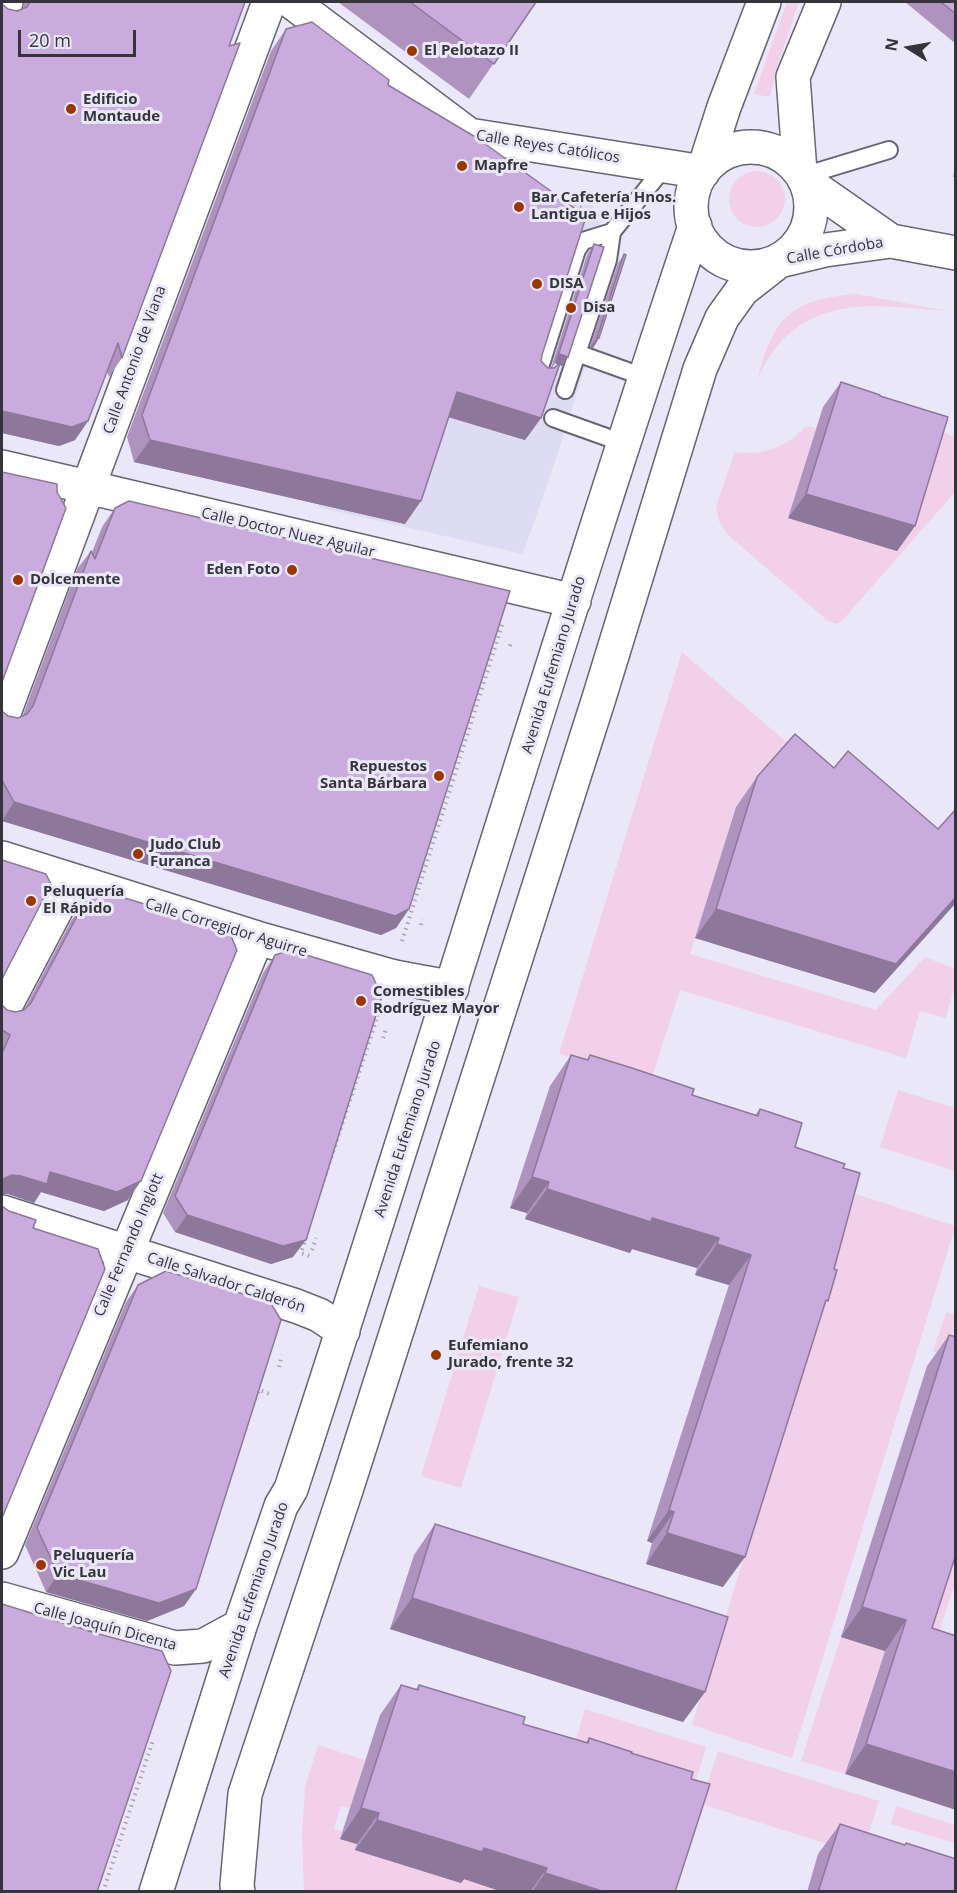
<!DOCTYPE html>
<html>
<head>
<meta charset="utf-8">
<style>
  body { margin:0 }
  #map { position:relative; width:957px; height:1893px; overflow:hidden; background:#eae8f8; font-family:"Open Sans",sans-serif }
  canvas { display:block }
  .frame { position:absolute; inset:0; border:3px solid #34343a; pointer-events:none }
  .north { position:absolute; left:879px; top:18px; width:60px; height:60px; -webkit-text-stroke:4px #eae8f8; paint-order:stroke; rotate:281deg; font-size:16px; font-weight:700; line-height:24px; text-align:center; color:#34343a }
  .north::after { content:''; display:block; margin:auto; width:21px; height:27px; background:#34343a; clip-path:polygon(50% 0,100% 100%,50% 72%,0 100%) }
  .scale { position:absolute; left:18px; top:30px; width:118px; height:27px; box-sizing:border-box; border:3px solid #34343a; border-top:0; padding-left:8px; font-size:18px; line-height:21px; white-space:nowrap; color:#34343a; -webkit-text-stroke:4px #eae8f8; paint-order:stroke }
</style>
</head>
<body>
<div id="map">
<canvas width="957" height="1893"></canvas>
<div class="frame"></div>
<div class="north">N</div>
<div class="scale">20 m</div>
</div>
<script>
const c = document.querySelector('canvas').getContext('2d');
c.lineJoin = 'round';
function paint(path, color) {
  c.fillStyle = color;
  c.fill(path, 'evenodd');
}
function strokePath(path, color, width, dash) {
  c.strokeStyle = color;
  c.lineWidth = width;
  c.lineCap = dash ? 'butt' : 'round';
  c.setLineDash(dash || []);
  c.stroke(path);
}
function label(font, color, halo, rows, align = 'center') {
  c.font = font + ' "Open Sans",sans-serif';
  c.lineWidth = 6;
  c.setLineDash([]);
  c.textBaseline = 'middle';
  c.strokeStyle = halo;
  c.fillStyle = color;
  for (const [text, x, y, turn = 0] of rows) {
    c.save();
    c.translate(x, y);
    c.rotate((+turn || 0) * Math.PI / 180);
    c.textAlign = isNaN(turn) ? turn : align;
    if (halo) c.strokeText(text, 0, 0);
    c.fillText(text, 0, 0);
    c.restore();
  }
}
const built = new Path2D(`
  M 572,193 L 593,205 L 616,268 L 558,453 L 523,554 L 317,507 L 434,209 L 549,222 Z`);
const green = new Path2D(`
  M 787,2 L 799,2 L 777,67 L 770,97 L 754,94 Z
  M729 199a28 28 0 1 1 56 0a28 28 0 1 1-56 0Z
  M 857,294 L 946,311 C 882,306 815,293 771,354 C 766,361 762,370 758,378 C 773,316 793,299 857,294 Z
  M 806,426 L 816,428 L 788,518 L 827,530 L 836,504 L 936,429 L 955,437 L 955,492 L 841,622 L 835,624 L 828,621 L 728,535 L 719,521 L 716,506 L 735,452 C 764,456 787,447 806,426 Z
  M 682,652 L 791,746 L 736,807 L 690,954 L 876,1010 L 925,957 L 955,969 L 955,985 L 946,1018 L 920,1011 L 906,1058 L 680,990 L 651,1080 L 559,1054 Z
  M 898,1090 L 955,1108 L 955,1171 L 880,1147 Z
  M 856,1194 L 955,1226 L 955,1227 L 792,1758 L 692,1725 Z
  M 479,1286 L 519,1297 L 461,1488 L 421,1476 Z
  M 946,1312 L 955,1315 L 955,1359 L 933,1351 Z
  M 955,1540 L 955,1583 L 933,1651 L 921,1647 Z
  M 841,1637 L 885,1651 L 868,1701 L 876,1729 L 860,1724 L 845,1774 L 801,1761 Z
  M 585,1709 L 706,1747 L 690,1801 L 569,1763 Z
  M 318,1745 L 365,1760 L 350,1808 L 341,1806 L 334,1829 L 342,1832 L 340,1839 L 357,1844 L 356,1850 L 461,1883 L 463,1878 L 506,1892 L 304,1892 L 302,1835 L 305,1787 Z
  M 718,1751 L 879,1801 L 862,1855 L 701,1804 Z
  M 896,1806 L 955,1825 L 955,1843 L 891,1824 Z`);
const path = new Path2D(`
  M 553,194 L 567,199 L 586,211
  M 510,646 L 512,641
  M 421,925 L 422,919
  M 402,941 L 503,622
  M 383,1038 L 386,1029
  M 320,1192 L 378,1015 L 385,1014
  M 306,1237 L 301,1253 L 310,1256
  M 312,1250 L 316,1238
  M 279,1367 L 282,1355
  M 258,1393 L 259,1390 L 270,1394
  M 103,1892 L 153,1740`);
const lane = new Path2D(`
  M 803,176 L 889,150
  M 577,353 L 644,377
  M 536,380 L 577,250 L 583,241 L 612,232
  M 565,390 L 608,260 L 612,232 L 666,165
  M 553,418 L 623,443`);
const street = new Path2D(`
  M 292,2 L 469,135 L 703,172
  M 2,11 L 6,2
  M691 207a60 60 0 1 1 120 0a60 60 0 1 1-120 0Z
  M 703,172 L 724,107 L 764,2
  M 800,172 L 793,77 L 824,2
  M 805,181 L 891,241
  M 2,467 L 574,601
  M 2,718 L 269,2
  M 2,858 L 257,938 L 391,976 C 411,981 432,983 452,988
  M 2,1012 L 71,881
  M 2,1212 L 296,1306 L 319,1315 L 343,1331
  M 2,1552 L 257,938
  M 2,1599 L 175,1648 L 203,1646 L 240,1626
  M 156,1892 L 240,1626 L 281,1506 L 291,1489 C 429,1069 555,645 695,226
  M 238,1892 L 237,1885 L 245,1794 L 347,1487 L 599,698 L 700,369 L 722,318 L 742,290 L 779,261 L 825,250 L 891,241 L 956,253`);
const wall = new Path2D(`
  M 24,2 L 245,2 L 229,46 L 122,358 L 109,377 L 107,371 L 88,421 L 75,440 L 59,446 L 2,433 L 2,4 L 8,9 L 17,11 L 23,8 Z
  M 338,2 L 536,2 L 469,99 Z
  M 905,2 L 956,2 L 956,44 Z
  M 286,29 L 388,85 L 542,355 L 541,361 L 548,368 L 551,368 L 587,255 L 594,244 L 562,366 L 560,365 L 541,418 L 525,440 L 449,417 L 405,524 L 134,462 L 127,437 L 271,51 ZM 555,363 L 558,365 L 554,368 L 552,368 Z
  M 956,164 L 956,177 L 953,177 Z
  M 624,254 L 599,338 L 593,348 L 590,347 L 618,263 Z
  M 841,382 L 915,526 L 897,551 L 788,518 L 823,407 Z
  M 115,508 L 409,909 L 396,928 L 381,935 L 2,821 L 2,711 L 8,716 L 18,718 L 23,715 L 77,569 L 91,551 L 92,552 L 102,527 Z
  M 757,777 L 875,993 L 695,938 L 736,807 Z
  M 84,903 L 128,1200 L 104,1211 L 41,1192 L 34,1203 L 8,1194 L 2,1194 L 2,1005 L 7,1010 L 15,1012 L 24,1010 L 71,921 Z
  M 275,955 L 293,1257 L 271,1264 L 175,1232 L 163,1213 L 263,973 Z
  M 571,1055 L 587,1060 L 590,1055 L 692,1095 L 755,1115 L 760,1109 L 795,1147 L 843,1168 L 834,1269 L 825,1305 L 723,1587 L 646,1564 L 652,1543 L 647,1541 L 729,1285 L 695,1275 L 697,1268 L 632,1249 L 630,1253 L 525,1219 L 527,1213 L 510,1208 L 550,1086 Z
  M 138,1285 L 196,1589 L 184,1606 L 147,1621 L 46,1592 L 25,1545 L 126,1302 Z
  M 949,1335 L 932,1628 L 956,1636 L 845,1774 L 885,1651 L 841,1637 L 927,1366 Z
  M 435,1524 L 705,1692 L 683,1722 L 390,1629 L 414,1555 Z
  M 79,1618 L 103,1625 L 97,1633 L 73,1626 Z
  M 401,1685 L 416,1689 L 419,1685 L 523,1724 L 586,1743 L 589,1738 L 631,1753 L 691,1779 L 675,1892 L 503,1892 L 464,1879 L 461,1883 L 355,1850 L 357,1844 L 340,1839 L 380,1715 Z
  M 840,1824 L 905,1845 L 956,1892 L 807,1892 L 818,1854 Z`);
const shadedWall = new Path2D(`
  M 597,338 L 599,338 L 593,348 L 590,347 Z
  M 559,354 L 568,357 L 562,366 L 555,363 Z
  M 457,392 L 541,418 L 525,440 L 441,415 Z
  M 2,411 L 88,421 L 75,440 L 59,446 L 2,433 Z
  M 150,440 L 421,501 L 405,524 L 134,462 Z
  M 806,494 L 915,526 L 897,551 L 788,518 Z
  M 14,802 L 409,909 L 396,928 L 381,935 L 2,821 Z
  M 956,897 L 956,903 L 875,993 L 695,938 L 716,909 Z
  M 50,1172 L 141,1181 L 128,1200 L 104,1211 L 41,1192 L 34,1203 L 8,1194 L 2,1194 L 2,1181 L 3,1179 L 12,1175 Z
  M 532,1177 L 549,1182 L 527,1213 L 510,1208 Z
  M 547,1189 L 652,1218 L 719,1238 L 697,1268 L 632,1249 L 630,1253 L 525,1219 Z
  M 187,1215 L 306,1240 L 293,1257 L 271,1264 L 175,1232 Z
  M 717,1244 L 751,1255 L 729,1285 L 695,1275 Z
  M 669,1510 L 674,1512 L 652,1543 L 647,1541 Z
  M 667,1533 L 745,1557 L 723,1587 L 646,1564 Z
  M 58,1574 L 196,1589 L 184,1606 L 147,1621 L 46,1592 Z
  M 412,1598 L 705,1692 L 683,1722 L 390,1629 Z
  M 862,1607 L 906,1620 L 885,1651 L 841,1637 Z
  M 103,1625 L 90,1643 L 88,1631 Z
  M 866,1744 L 956,1772 L 956,1810 L 845,1774 Z
  M 361,1808 L 379,1813 L 357,1844 L 340,1839 Z
  M 377,1820 L 484,1848 L 547,1868 L 530,1892 L 503,1892 L 464,1879 L 461,1883 L 355,1850 Z
  M 545,1873 L 605,1892 L 532,1892 Z`);
const building = new Path2D(`
  M 30,2 L 245,2 L 229,46 L 240,43 L 122,358 L 118,343 L 88,421 L 72,427 L 2,411 L 2,4 L 8,9 L 17,11 L 27,7 Z
  M 410,2 L 536,2 L 494,64 Z
  M 941,2 L 956,2 L 956,14 Z
  M 312,22 L 389,80 L 388,85 L 477,138 L 573,207 L 585,220 L 542,355 L 541,361 L 548,368 L 554,368 L 560,363 L 541,418 L 457,392 L 421,501 L 150,440 L 142,415 L 286,29 Z
  M 594,244 L 604,247 L 568,357 L 559,354 L 556,362 Z
  M 624,254 L 626,255 L 599,338 L 597,338 Z
  M 841,382 L 880,395 L 880,396 L 948,417 L 915,526 L 806,494 Z
  M 2,472 L 57,484 L 57,492 L 66,508 L 2,682 Z
  M 129,501 L 510,591 L 409,909 L 395,916 L 14,802 L 2,780 L 2,711 L 8,716 L 18,718 L 27,714 L 33,706 L 91,551 L 95,559 L 115,508 Z
  M 795,734 L 834,768 L 848,751 L 938,829 L 956,809 L 956,897 L 896,964 L 716,909 L 757,777 Z
  M 2,860 L 46,874 L 51,884 L 2,979 Z
  M 108,893 L 228,929 L 237,950 L 141,1181 L 117,1192 L 50,1172 L 47,1184 L 21,1176 L 12,1175 L 3,1179 L 2,1181 L 2,1051 L 3,1051 L 10,1035 L 2,1030 L 2,1005 L 7,1010 L 15,1012 L 24,1010 L 31,1003 L 84,903 Z
  M 290,950 L 372,975 L 382,996 L 306,1240 L 283,1246 L 187,1215 L 175,1196 L 275,955 Z
  M 571,1055 L 588,1060 L 590,1055 L 632,1068 L 694,1089 L 692,1095 L 758,1116 L 760,1109 L 802,1123 L 795,1147 L 845,1164 L 843,1168 L 860,1173 L 834,1269 L 837,1270 L 828,1301 L 826,1300 L 745,1557 L 667,1533 L 674,1512 L 669,1510 L 751,1255 L 717,1244 L 719,1238 L 652,1218 L 651,1222 L 547,1189 L 549,1182 L 532,1177 Z
  M 2,1206 L 9,1211 L 36,1220 L 33,1228 L 98,1249 L 105,1269 L 2,1518 Z
  M 166,1271 L 270,1302 L 281,1320 L 196,1589 L 159,1603 L 58,1574 L 37,1528 L 138,1285 Z
  M 949,1335 L 956,1337 L 956,1554 L 932,1628 L 956,1636 L 956,1772 L 866,1744 L 906,1620 L 862,1607 Z
  M 435,1524 L 728,1617 L 705,1692 L 412,1598 Z
  M 2,1604 L 83,1629 L 79,1618 L 103,1625 L 88,1631 L 162,1651 L 171,1671 L 97,1892 L 2,1892 Z
  M 401,1685 L 418,1690 L 419,1685 L 525,1717 L 523,1724 L 588,1743 L 589,1738 L 632,1752 L 631,1753 L 693,1772 L 691,1779 L 710,1784 L 675,1892 L 605,1892 L 545,1873 L 547,1868 L 484,1848 L 482,1852 L 377,1820 L 379,1813 L 361,1808 Z
  M 840,1824 L 905,1845 L 906,1843 L 956,1859 L 956,1892 L 818,1892 Z`);
const markers = [
  [412,51,6,"#9a3700"],
  [71,109,6,"#9a3700"],
  [462,166,6,"#9a3700"],
  [519,207,6,"#9a3700"],
  [537,284,6,"#9a3700"],
  [571,308,6,"#9a3700"],
  [292,570,6,"#9a3700"],
  [18,580,6,"#9a3700"],
  [439,776,6,"#9a3700"],
  [138,854,6,"#9a3700"],
  [31,901,6,"#9a3700"],
  [361,1001,6,"#9a3700"],
  [436,1355,6,"#9a3700"],
  [41,1565,6,"#9a3700"]
];
const poiNames = [
  ["El Pelotazo II",424,51],
  ["Edificio",83,100],
  ["Montaude",83,117],
  ["Mapfre",474,166],
  ["Bar Cafetería Hnos.",531,198],
  ["Lantigua e Hijos",531,215],
  ["DISA",549,284],
  ["Disa",583,308],
  ["Eden Foto",280,570,"right"],
  ["Dolcemente",30,580],
  ["Repuestos",427,767,"right"],
  ["Santa Bárbara",427,784,"right"],
  ["Judo Club",150,845],
  ["Furanca",150,862],
  ["Peluquería",43,892],
  ["El Rápido",43,909],
  ["Comestibles",373,992],
  ["Rodríguez Mayor",373,1009],
  ["Eufemiano",448,1346],
  ["Jurado, frente 32",448,1363],
  ["Peluquería",53,1556],
  ["Vic Lau",53,1573]
];
const streetNames = [
  ["Calle Reyes Católicos",548,147,9],
  ["Calle Córdoba",835,251,-10],
  ["Calle Antonio de Viana",135,360,-70],
  ["Calle Doctor Nuez Aguilar",288,533,13],
  ["Avenida Eufemiano Jurado",554,665,-73],
  ["Calle Corregidor Aguirre",226,928,17],
  ["Avenida Eufemiano Jurado",408,1129,-72],
  ["Calle Fernando Inglott",129,1245,-67],
  ["Calle Salvador Calderón",226,1283,18],
  ["Avenida Eufemiano Jurado",254,1590,-71],
  ["Calle Joaquín Dicenta",105,1627,15]
];
paint(built, '#dedcf2');
paint(green, '#f2d0ea');
strokePath(lane, '#666572', 20);
strokePath(street, '#666572', 36);
strokePath(path, '#a6a5b1', 4, [1.5, 4.5]);
strokePath(lane, '#fff', 16);
strokePath(street, '#fff', 33);
paint(wall, '#ad93be');
paint(shadedWall, '#8d789b');
paint(building, '#c9abdd');
strokePath(building, '#8d789b', 1.5);
for (const [x, y, r, color] of markers) {
  const dot = new Path2D();
  dot.arc(x, y, r, 0, 2 * Math.PI);
  c.fillStyle = color;
  c.fill(dot);
  strokePath(dot, '#eae8f8', 2);
}
label('bold 15px', '#34343a', '#eae8f8', poiNames, 'left');
label('15px', '#34343a', '#eae8f8', streetNames);
</script>
</body>
</html>
